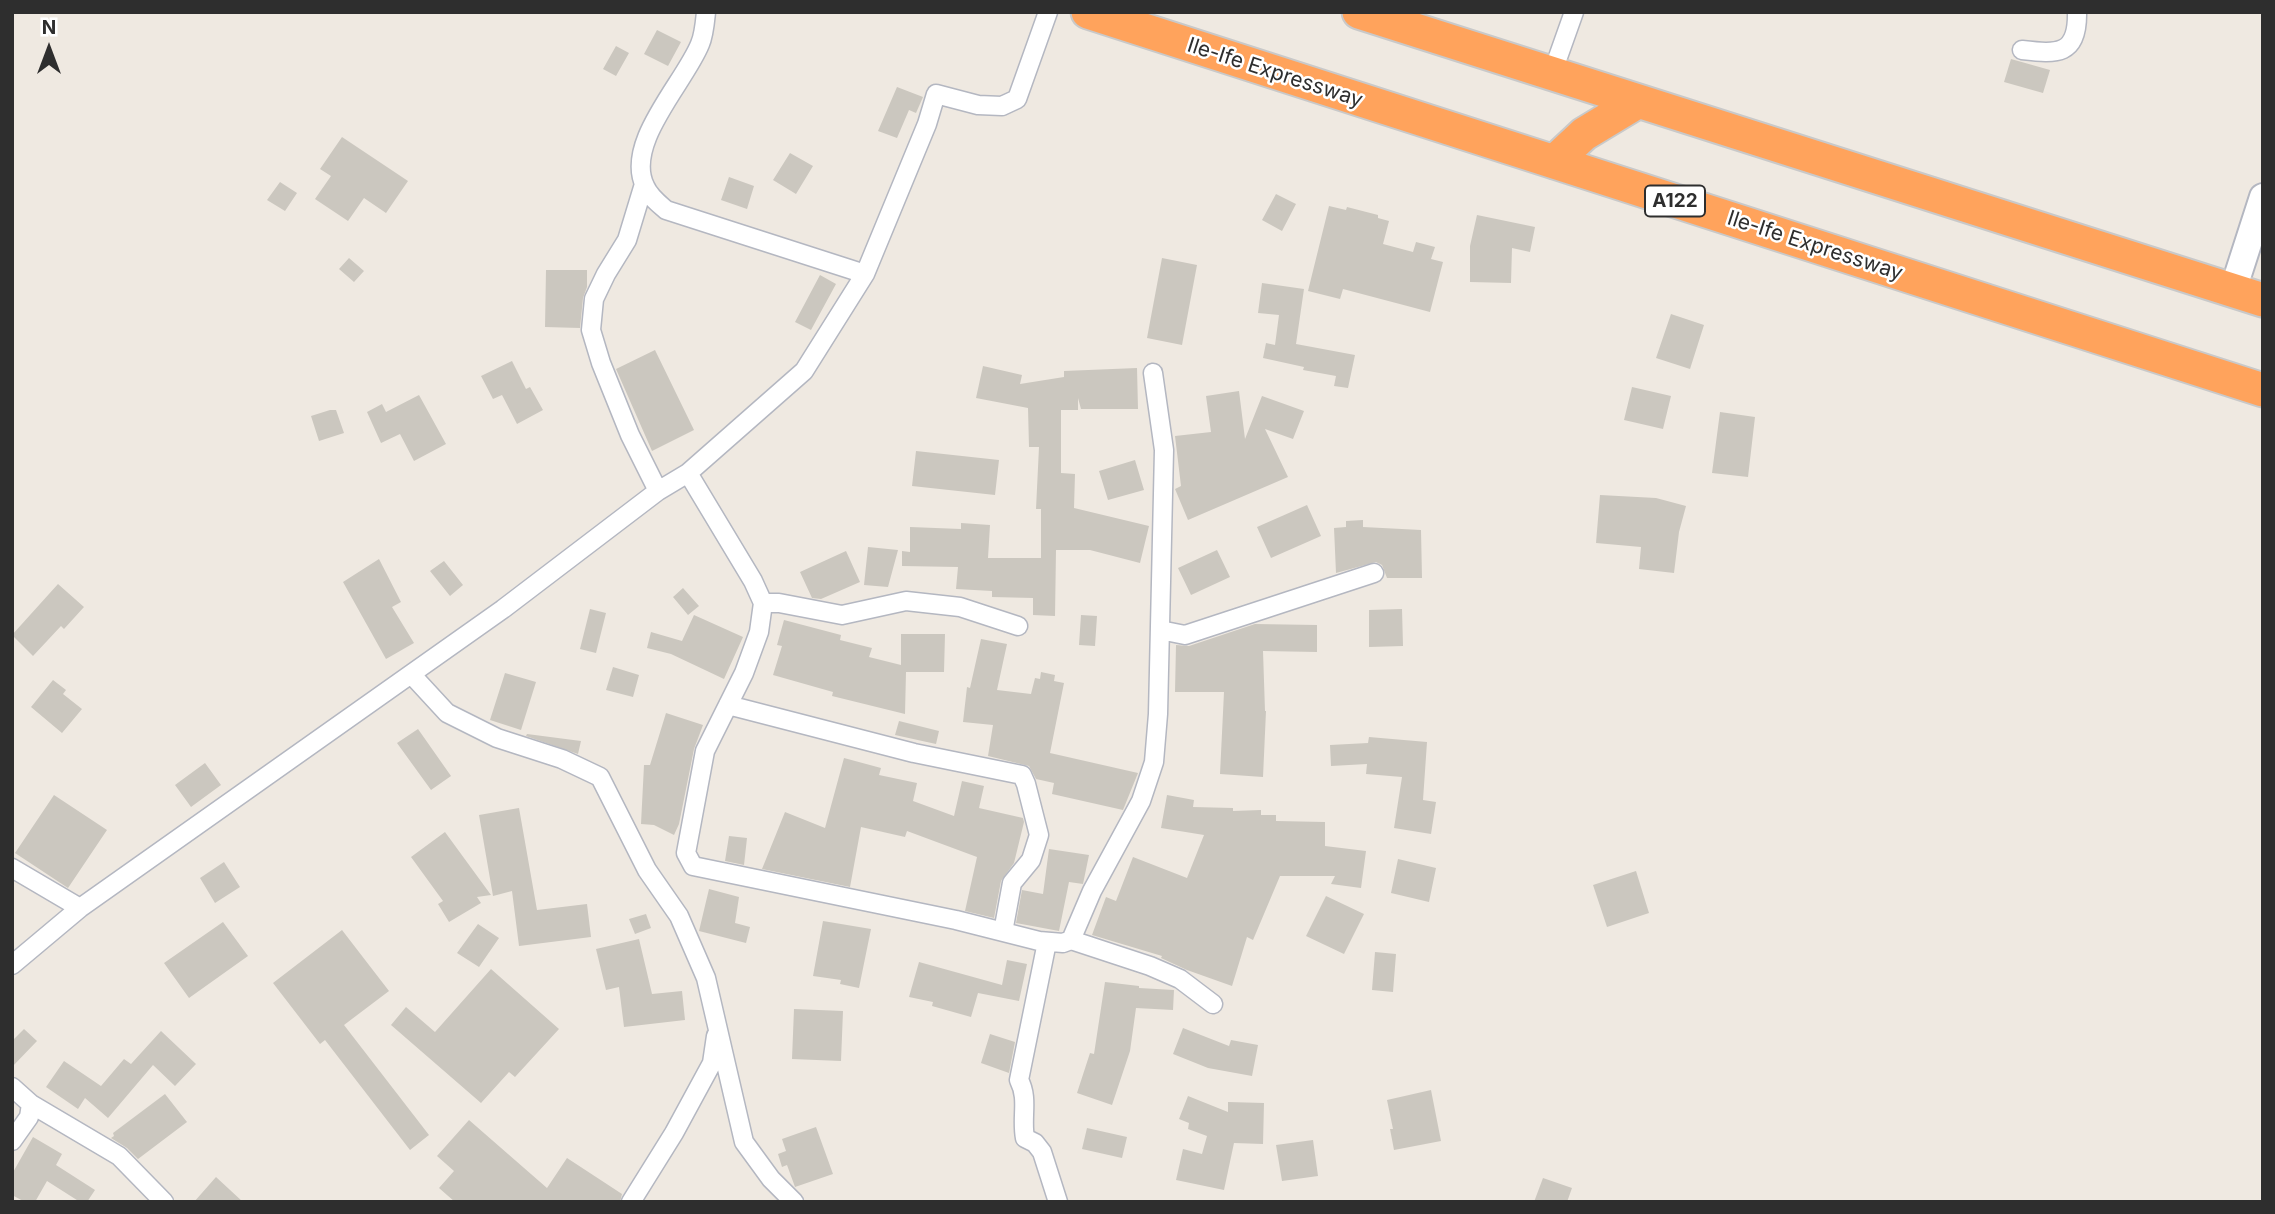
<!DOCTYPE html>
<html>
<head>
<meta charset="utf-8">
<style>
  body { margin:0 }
  #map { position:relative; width:2275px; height:1214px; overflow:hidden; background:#efe9e1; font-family:Inter,sans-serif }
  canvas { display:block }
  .frame { position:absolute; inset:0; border:14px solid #2e2e2e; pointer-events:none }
  .north { position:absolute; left:14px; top:14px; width:70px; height:70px; -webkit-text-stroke:5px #fff; paint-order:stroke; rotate:0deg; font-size:19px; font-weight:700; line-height:28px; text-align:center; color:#2e2e2e }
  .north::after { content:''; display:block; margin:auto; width:24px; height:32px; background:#2e2e2e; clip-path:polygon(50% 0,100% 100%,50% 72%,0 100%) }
</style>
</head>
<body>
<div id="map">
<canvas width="2275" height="1214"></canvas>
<div class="frame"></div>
<div class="north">N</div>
</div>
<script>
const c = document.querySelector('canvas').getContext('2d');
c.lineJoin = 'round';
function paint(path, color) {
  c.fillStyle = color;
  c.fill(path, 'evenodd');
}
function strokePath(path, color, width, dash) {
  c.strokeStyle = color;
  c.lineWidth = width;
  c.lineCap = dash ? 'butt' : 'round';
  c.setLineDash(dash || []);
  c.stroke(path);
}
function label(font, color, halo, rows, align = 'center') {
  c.font = font + ' Inter,sans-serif';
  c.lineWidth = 5;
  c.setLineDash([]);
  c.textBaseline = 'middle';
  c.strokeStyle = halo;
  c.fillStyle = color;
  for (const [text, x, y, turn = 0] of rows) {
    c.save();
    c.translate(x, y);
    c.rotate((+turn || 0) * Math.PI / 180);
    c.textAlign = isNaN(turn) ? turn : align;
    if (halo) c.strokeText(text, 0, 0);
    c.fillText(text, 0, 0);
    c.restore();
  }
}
const building = new Path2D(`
  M 657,30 L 681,42 L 668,66 L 644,54 Z
  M 616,46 L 629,53 L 616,76 L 603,69 Z
  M 2011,59 L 2050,70 L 2043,93 L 2004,82 Z
  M 897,87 L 923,97 L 916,113 L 909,110 L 897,138 L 878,131 Z
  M 342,137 L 408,181 L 386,213 L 364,198 L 348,221 L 315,199 L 331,176 L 320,169 Z
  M 790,153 L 813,166 L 796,194 L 773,180 Z
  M 729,177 L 754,186 L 747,209 L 721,200 Z
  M 280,182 L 297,193 L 285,211 L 267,200 Z
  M 1276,194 L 1296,204 L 1282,231 L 1262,220 Z
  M 1329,206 L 1346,210 L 1347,207 L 1378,215 L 1378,218 L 1389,221 L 1383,244 L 1413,252 L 1416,242 L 1435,247 L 1431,259 L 1443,262 L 1430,312 L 1343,289 L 1340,299 L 1308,291 Z
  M 1477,215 L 1535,227 L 1530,252 L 1512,248 L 1511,283 L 1470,282 L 1470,246 Z
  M 349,258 L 364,271 L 354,282 L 339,269 Z
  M 1162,258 L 1197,265 L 1182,345 L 1147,338 Z
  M 546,270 L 587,270 L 587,287 L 583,298 L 580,328 L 545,327 Z
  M 820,275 L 836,284 L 811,330 L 795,322 Z
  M 1262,283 L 1304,289 L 1296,344 L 1355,355 L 1348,388 L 1334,386 L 1336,376 L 1303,370 L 1304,367 L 1263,358 L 1266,343 L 1275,345 L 1279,315 L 1258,313 Z
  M 1671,314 L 1704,325 L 1690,369 L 1656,358 Z
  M 655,350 L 694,430 L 652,451 L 616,369 Z
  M 512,361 L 526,389 L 530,387 L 543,410 L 517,424 L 502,395 L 493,399 L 481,376 Z
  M 983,366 L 1022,375 L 1020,384 L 1064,377 L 1064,371 L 1137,368 L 1138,409 L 1081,409 L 1078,398 L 1078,410 L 1061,410 L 1061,473 L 1075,474 L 1074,508 L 1149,526 L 1140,563 L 1090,550 L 1056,550 L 1055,616 L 1033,615 L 1033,598 L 992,597 L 992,591 L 956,589 L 958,567 L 902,566 L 902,551 L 910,552 L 910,527 L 961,529 L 961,523 L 990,525 L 988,558 L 1041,558 L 1041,509 L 1036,509 L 1039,447 L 1029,447 L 1028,408 L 976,398 Z
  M 1632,387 L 1671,396 L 1663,429 L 1624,420 Z
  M 1239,391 L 1245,439 L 1262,396 L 1304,411 L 1293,439 L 1265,429 L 1288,477 L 1188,520 L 1175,489 L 1181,486 L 1175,436 L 1211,432 L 1206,396 Z
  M 419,395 L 446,444 L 414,461 L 400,434 L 381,443 L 367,412 L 382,404 L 386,412 Z
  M 330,410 L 336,410 L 344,433 L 319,441 L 311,416 Z
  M 1720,412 L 1755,417 L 1748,477 L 1712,473 Z
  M 916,451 L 999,460 L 995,495 L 912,486 Z
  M 1135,460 L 1144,490 L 1108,500 L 1099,471 Z
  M 1600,495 L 1656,498 L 1686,506 L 1679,532 L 1674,573 L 1639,569 L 1641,547 L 1596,543 Z
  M 1307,505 L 1321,536 L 1271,558 L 1257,527 Z
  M 1363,520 L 1363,527 L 1421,530 L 1422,578 L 1387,578 L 1382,565 L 1376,562 L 1336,573 L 1334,528 L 1346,527 L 1346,521 Z
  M 868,547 L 898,550 L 888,587 L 864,585 Z
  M 1217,550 L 1230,577 L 1191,595 L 1178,568 Z
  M 846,551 L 860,582 L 821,599 L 812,598 L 800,572 Z
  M 379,559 L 401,602 L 392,607 L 414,643 L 386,659 L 343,582 Z
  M 444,561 L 463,585 L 450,596 L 430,571 Z
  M 58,584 L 84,607 L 64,629 L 61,626 L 33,656 L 12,635 Z
  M 683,588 L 699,606 L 688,615 L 673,597 Z
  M 590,609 L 606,613 L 596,653 L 580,649 Z
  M 1402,609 L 1403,646 L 1369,647 L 1369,610 Z
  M 694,615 L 743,637 L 724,679 L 671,654 L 647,648 L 651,632 L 682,641 Z
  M 1081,615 L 1097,616 L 1095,646 L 1079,645 Z
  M 784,620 L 841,635 L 840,640 L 872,648 L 869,657 L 901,665 L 901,634 L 945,634 L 944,672 L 906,672 L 905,714 L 832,696 L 833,692 L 773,675 L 782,646 L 777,645 Z
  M 1255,624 L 1317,625 L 1317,652 L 1263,651 L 1265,711 L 1266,711 L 1263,777 L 1220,774 L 1224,692 L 1175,692 L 1176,645 L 1189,646 Z
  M 981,639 L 1007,644 L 997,690 L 1031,694 L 1035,678 L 1040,679 L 1041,672 L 1055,675 L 1054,681 L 1064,683 L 1050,753 L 1138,773 L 1123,810 L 1052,794 L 1054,783 L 1036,779 L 1029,766 L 988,756 L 993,725 L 963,722 L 967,687 L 970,688 Z
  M 613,667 L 639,675 L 633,697 L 606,690 Z
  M 505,673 L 536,682 L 521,730 L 490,720 Z
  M 53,680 L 66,690 L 63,694 L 82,709 L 62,733 L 31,707 Z
  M 666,713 L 703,725 L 694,749 L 679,824 L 674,835 L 654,825 L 641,824 L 644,765 L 650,765 Z
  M 899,721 L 939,731 L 936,744 L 895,735 Z
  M 418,729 L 451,776 L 431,790 L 397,743 Z
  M 527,734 L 581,741 L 578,754 L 526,736 Z
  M 1369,737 L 1427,742 L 1423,800 L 1436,802 L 1431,834 L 1394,828 L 1402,777 L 1366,774 L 1367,764 L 1331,766 L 1330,745 L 1368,743 Z
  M 844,758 L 881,768 L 879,775 L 917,783 L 913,801 L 954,816 L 962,781 L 984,786 L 979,808 L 1023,818 L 1024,822 L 1014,863 L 1001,881 L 994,918 L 965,911 L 977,857 L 907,831 L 905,837 L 861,827 L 850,887 L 762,869 L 785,812 L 825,828 Z
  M 205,763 L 221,785 L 191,807 L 175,785 Z
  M 54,795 L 107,830 L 68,888 L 15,853 Z
  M 1167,795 L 1194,800 L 1193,807 L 1233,808 L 1233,811 L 1261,810 L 1261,815 L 1276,815 L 1276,821 L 1325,822 L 1325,846 L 1366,851 L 1361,888 L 1331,884 L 1335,876 L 1280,876 L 1253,940 L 1247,937 L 1232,986 L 1187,970 L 1161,958 L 1162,956 L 1092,935 L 1106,897 L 1116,901 L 1133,857 L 1187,878 L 1204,835 L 1161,828 Z
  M 519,808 L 537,910 L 587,904 L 591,937 L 519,946 L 512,891 L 493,896 L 479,815 Z
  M 445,832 L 491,895 L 477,897 L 481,903 L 449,922 L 438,904 L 443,901 L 411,857 Z
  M 729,836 L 747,838 L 744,865 L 725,861 Z
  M 1049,849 L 1089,855 L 1083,884 L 1069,882 L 1059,931 L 1016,923 L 1022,890 L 1043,894 Z
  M 1398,859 L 1436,868 L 1429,902 L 1391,893 Z
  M 224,862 L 240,887 L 215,903 L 200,878 Z
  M 1636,871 L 1649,913 L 1607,927 L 1593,885 Z
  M 709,889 L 739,897 L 735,923 L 750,927 L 746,943 L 699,931 Z
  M 1326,896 L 1364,914 L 1344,954 L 1306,936 Z
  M 646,914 L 651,928 L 635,934 L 629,919 Z
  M 823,921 L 871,929 L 859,988 L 840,984 L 841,980 L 813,976 Z
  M 223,922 L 248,956 L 189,998 L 164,963 Z
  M 478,924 L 499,938 L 479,967 L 457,953 Z
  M 342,930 L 389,991 L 344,1025 L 429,1135 L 410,1150 L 325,1040 L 320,1044 L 273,983 Z
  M 639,939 L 652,994 L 682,991 L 685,1020 L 624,1027 L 619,987 L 606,990 L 596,949 Z
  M 1375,952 L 1396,954 L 1393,992 L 1372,990 Z
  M 1007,960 L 1027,964 L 1019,1001 L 978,993 L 971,1017 L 932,1006 L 933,1002 L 909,997 L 919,962 L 1002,985 Z
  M 491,969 L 559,1029 L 515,1077 L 509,1072 L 481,1103 L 391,1025 L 406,1007 L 435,1032 Z
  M 1105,982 L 1139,986 L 1139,988 L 1174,990 L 1173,1010 L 1136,1008 L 1130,1051 L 1112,1105 L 1077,1093 L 1090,1053 L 1094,1054 Z
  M 794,1009 L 843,1011 L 841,1061 L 792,1059 Z
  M 1183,1028 L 1229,1046 L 1231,1040 L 1258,1045 L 1252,1076 L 1208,1068 L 1173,1054 Z
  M 24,1029 L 37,1041 L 12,1067 L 12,1041 Z
  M 161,1031 L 196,1064 L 175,1086 L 153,1065 L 108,1118 L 85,1098 L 78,1109 L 46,1087 L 64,1061 L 101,1086 L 124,1059 L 131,1064 Z
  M 990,1034 L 1015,1042 L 1009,1073 L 981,1063 Z
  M 1431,1090 L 1441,1141 L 1394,1150 L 1390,1129 L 1393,1129 L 1387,1100 Z
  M 165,1094 L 187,1122 L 138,1159 L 127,1148 L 111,1138 L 114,1136 L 113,1133 Z
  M 1188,1096 L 1228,1112 L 1228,1102 L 1264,1103 L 1263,1144 L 1234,1143 L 1224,1190 L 1176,1180 L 1183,1149 L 1202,1154 L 1207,1136 L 1188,1129 L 1189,1123 L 1179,1119 Z
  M 469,1120 L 547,1188 L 567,1158 L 622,1194 L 620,1202 L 455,1202 L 439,1188 L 454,1171 L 437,1156 Z
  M 816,1127 L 833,1174 L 795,1187 L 787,1165 L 782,1167 L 778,1154 L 786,1151 L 782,1139 Z
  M 1087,1128 L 1127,1137 L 1122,1158 L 1082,1149 Z
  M 33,1137 L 62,1154 L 56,1165 L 95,1190 L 87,1202 L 80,1202 L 47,1181 L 35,1202 L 25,1202 L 12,1195 L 12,1174 Z
  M 1313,1140 L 1318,1176 L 1282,1181 L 1276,1145 Z
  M 216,1177 L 243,1202 L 194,1202 Z
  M 1543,1178 L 1572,1188 L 1567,1202 L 1534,1202 Z`);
const street = new Path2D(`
  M 706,12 C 705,22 704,35 700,44 C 685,82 624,143 645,186 C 649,196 658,203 666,210 L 865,274
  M 2022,50 C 2057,54 2078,56 2077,12
  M 1552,74 L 1574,12
  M 644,184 L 627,240 L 606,274 L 594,299 L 591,330 L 601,363 L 630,435 L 658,491
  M 688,473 L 753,581 L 763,603 L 759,632 L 744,673 L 705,751 L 686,853 L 693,866 L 956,920 L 1039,941 L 1063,943 L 1071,940 L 1092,891 L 1141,801 L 1154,762 L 1158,714 L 1164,450 L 1153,373
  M 763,603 L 779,603 L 842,615 L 906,601 L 960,607 L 1018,626
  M 1160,630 L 1185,635 L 1374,573
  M 411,674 L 447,713 L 497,738 L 562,759 L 600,777 L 647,870 L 679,916 L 706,978 L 744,1142 L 771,1179 L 794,1202
  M 728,705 L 914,753 L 1022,775 L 1026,784 L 1039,835 L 1031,860 L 1012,883 L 1003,932
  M 12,868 L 80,908
  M 1071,940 L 1150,966 L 1180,979 L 1213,1004
  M 1047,942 L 1019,1080 C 1029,1099 1021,1117 1025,1138 L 1035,1143 L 1042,1152 L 1058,1202
  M 12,965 L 80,908 L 503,609 L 658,491 L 688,473 L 804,371 L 865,274 L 927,124 L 936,94 L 978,105 L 1002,106 L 1017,99 L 1048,12
  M 12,1087 L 31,1104 L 29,1117 L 12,1141
  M 31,1104 L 119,1156 L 164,1202
  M 631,1202 L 674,1133 L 712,1063 L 716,1036`);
const secondary = new Path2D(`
  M 2233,290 L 2263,197`);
const highway = new Path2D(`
  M 1088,12 L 2263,390
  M 1359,12 L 2263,300
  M 1554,162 L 1584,134 L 1637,102`);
const shields = [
  [1675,201,60]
];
const shieldNames = [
  ["A122",1675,201]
];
const streetNames = [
  ["Ile-Ife Expressway",1275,73,18],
  ["Ile-Ife Expressway",1815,246,18]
];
paint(building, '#cbc7bf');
strokePath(street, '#b4b7c1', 21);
strokePath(secondary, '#b4b7c1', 30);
strokePath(highway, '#c9c9c9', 37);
strokePath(street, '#fff', 18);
strokePath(secondary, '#fff', 26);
strokePath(highway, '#ffa35c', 33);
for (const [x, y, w] of shields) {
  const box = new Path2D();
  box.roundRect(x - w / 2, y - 15.5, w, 31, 5);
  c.fillStyle = '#fff';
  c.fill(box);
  strokePath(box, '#2e2e2e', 2);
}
label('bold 19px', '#2e2e2e', null, shieldNames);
label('21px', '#2e2e2e', '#fff', streetNames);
</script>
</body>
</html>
